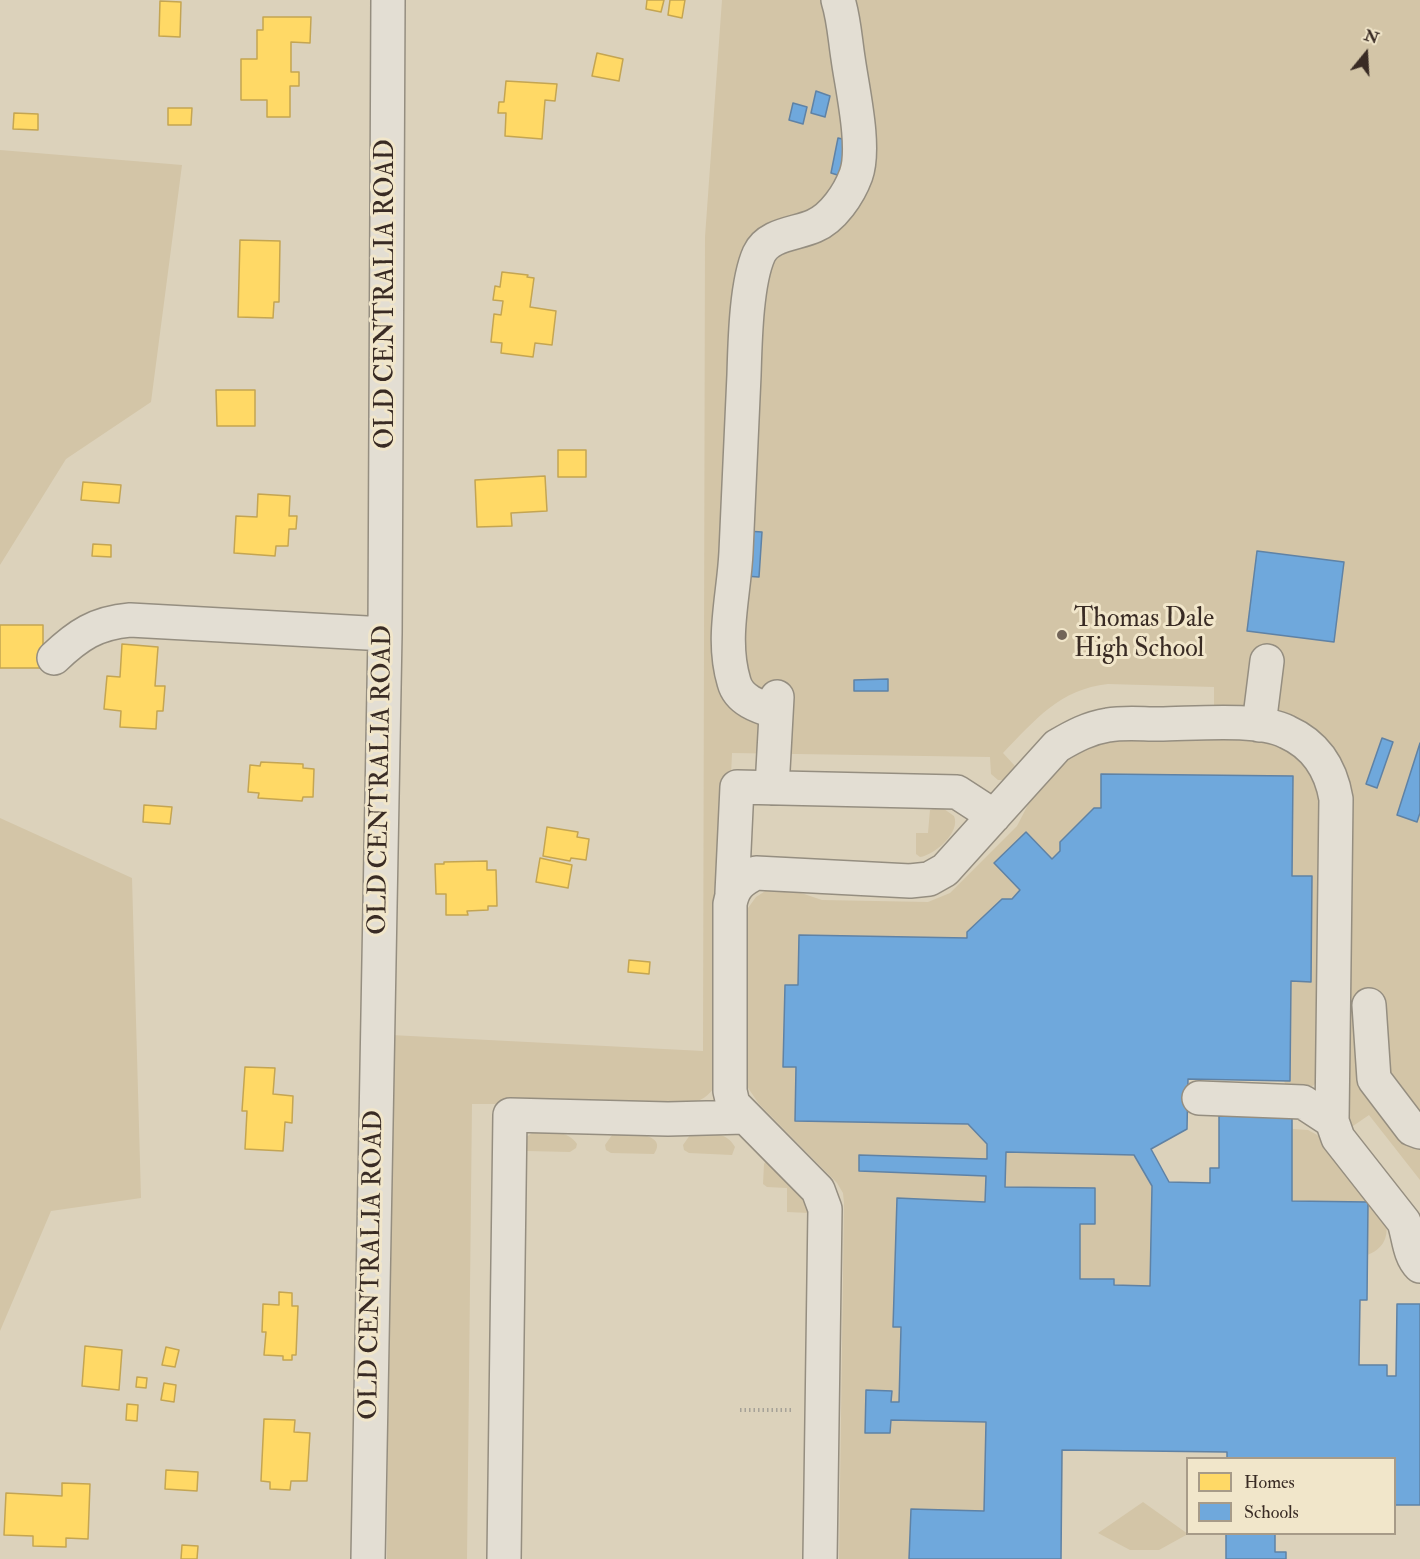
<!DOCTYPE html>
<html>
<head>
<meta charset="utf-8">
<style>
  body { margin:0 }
  #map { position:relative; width:1420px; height:1559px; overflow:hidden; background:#dcd2bb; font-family:"IM FELL Double Pica",serif }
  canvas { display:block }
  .legend { position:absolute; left:1186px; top:1457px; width:210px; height:78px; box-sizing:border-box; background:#f1e6ca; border:2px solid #a79b88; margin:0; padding:8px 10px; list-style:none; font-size:18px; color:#392b24 }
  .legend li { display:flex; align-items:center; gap:12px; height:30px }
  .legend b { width:30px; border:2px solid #a79b88 }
  .north { position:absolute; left:1336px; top:24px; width:60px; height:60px; -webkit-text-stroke:4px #f1e6ca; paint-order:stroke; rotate:18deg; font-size:16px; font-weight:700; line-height:24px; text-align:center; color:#392b24 }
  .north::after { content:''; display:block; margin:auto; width:21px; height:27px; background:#392b24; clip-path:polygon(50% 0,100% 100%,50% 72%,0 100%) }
</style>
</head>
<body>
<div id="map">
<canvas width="1420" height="1559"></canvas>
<ul class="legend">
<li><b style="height:16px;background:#ffd966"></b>Homes</li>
<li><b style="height:16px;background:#6fa8dc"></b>Schools</li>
</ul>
<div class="north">N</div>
</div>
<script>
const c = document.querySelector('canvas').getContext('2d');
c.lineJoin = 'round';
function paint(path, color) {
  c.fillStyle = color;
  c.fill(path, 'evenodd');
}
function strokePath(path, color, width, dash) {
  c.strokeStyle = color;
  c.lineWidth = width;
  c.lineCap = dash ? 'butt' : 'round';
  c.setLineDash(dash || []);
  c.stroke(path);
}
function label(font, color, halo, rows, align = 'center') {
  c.font = font + ' "IM FELL Double Pica",serif';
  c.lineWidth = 6;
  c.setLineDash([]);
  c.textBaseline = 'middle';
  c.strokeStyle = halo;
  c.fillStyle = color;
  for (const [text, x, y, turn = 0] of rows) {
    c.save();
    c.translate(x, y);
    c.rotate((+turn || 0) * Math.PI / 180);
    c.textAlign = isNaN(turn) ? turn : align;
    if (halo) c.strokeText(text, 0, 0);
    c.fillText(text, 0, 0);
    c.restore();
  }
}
const green = new Path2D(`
  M 722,0 L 1420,0 L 1420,1180 L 1369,1115 L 1353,1126 L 1348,1125 L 1348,782 L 1214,706 L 1214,687 L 1108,684 C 1060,689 1035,720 1003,753 L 1015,766 L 1016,771 L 1005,780 L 998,780 L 991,774 L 990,757 L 732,753 L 731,776 L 729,778 L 723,778 L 716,1085 C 708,1097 701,1101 687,1104 L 472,1104 L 467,1559 L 387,1559 L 391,1035 L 703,1051 L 705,237 Z
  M 0,150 L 182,165 L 151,402 L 66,459 L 0,565 Z
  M 1257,736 L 1301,757 L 1323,796 L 1318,1080 C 1312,1092 1298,1087 1286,1086 L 1284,1081 L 1188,1079 L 1187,1129 L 1151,1150 L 1169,1182 L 1209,1183 L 1210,1168 L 1219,1168 L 1219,1116 L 1292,1117 L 1293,1129 L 1308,1130 L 1319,1136 L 1386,1222 C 1389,1238 1382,1250 1367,1255 L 1367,1300 L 1360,1301 L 1359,1364 L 1387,1365 L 1387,1376 L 1396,1376 L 1397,1304 L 1420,1304 L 1420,1505 L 1395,1505 L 1394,1458 L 1227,1458 L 1227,1452 L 1063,1450 L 1061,1559 L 839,1559 L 844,1203 L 843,1193 L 837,1183 L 759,1104 L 746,1085 L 748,908 L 756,897 L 767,890 L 789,889 L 822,900 L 928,902 L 950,893 L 1017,826 L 1032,797 L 1040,787 L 1083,744 L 1095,739 Z
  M 936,808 L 944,809 L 954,816 C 961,832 935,855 920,857 L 916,854 L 916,833 L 928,833 L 930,810 Z
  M 0,818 L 132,878 L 141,1198 L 51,1211 L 0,1331 Z
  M 535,1131 C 550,1132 568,1130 577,1144 L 576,1148 L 570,1152 L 527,1151 L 525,1138 Z
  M 617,1132 C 628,1133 669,1133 654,1154 L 611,1153 L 606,1150 L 605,1145 L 612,1135 Z
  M 695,1133 C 711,1134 726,1131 735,1147 L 732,1155 L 689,1153 L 684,1150 L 683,1145 L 690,1135 Z
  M 766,1161 L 813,1199 L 809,1213 L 787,1212 L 787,1188 L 767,1187 L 763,1184 L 764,1164 Z
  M 1143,1502 L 1188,1534 L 1159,1550 L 1130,1550 L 1098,1533 Z`);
const homes = new Path2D(`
  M 647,0 L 664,0 L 661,12 L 646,9 Z
  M 670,0 L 685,0 L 682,18 L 668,15 Z
  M 160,1 L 181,2 L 180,37 L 159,36 Z
  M 263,17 L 311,17 L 310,43 L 291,42 L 291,72 L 299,72 L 299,86 L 290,86 L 290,117 L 267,117 L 267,100 L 241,100 L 241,59 L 257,59 L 257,30 L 263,30 Z
  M 597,53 L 623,59 L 619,81 L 592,76 Z
  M 506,81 L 557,84 L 555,101 L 545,100 L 542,139 L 505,136 L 506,113 L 498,113 L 499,102 L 504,102 Z
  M 168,108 L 192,108 L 191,125 L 168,125 Z
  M 14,113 L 38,114 L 38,130 L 13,129 Z
  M 240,240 L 280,241 L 279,302 L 274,302 L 273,318 L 238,317 Z
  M 502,272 L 528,275 L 527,277 L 534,278 L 530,307 L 556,311 L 552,345 L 535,343 L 533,357 L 501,353 L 502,343 L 491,342 L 494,314 L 501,315 L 503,301 L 493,300 L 495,286 L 500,287 Z
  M 216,390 L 255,390 L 255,426 L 217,426 Z
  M 558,450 L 586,450 L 586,477 L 558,477 Z
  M 545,476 L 547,511 L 511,513 L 512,526 L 477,527 L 475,480 Z
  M 83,482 L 121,485 L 119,503 L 81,500 Z
  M 258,494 L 290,496 L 289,516 L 297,516 L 296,529 L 289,529 L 288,546 L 276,546 L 275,556 L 234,553 L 236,516 L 257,517 Z
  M 93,544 L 111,545 L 111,557 L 92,556 Z
  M 0,625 L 43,625 L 43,668 L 0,668 Z
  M 122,644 L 158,647 L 155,686 L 165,686 L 163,711 L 157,711 L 156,729 L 120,727 L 121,711 L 104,709 L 107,676 L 120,677 Z
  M 261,762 L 303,764 L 303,768 L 314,769 L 313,797 L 303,797 L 302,801 L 258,798 L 259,793 L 248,792 L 250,765 L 260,766 Z
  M 144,805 L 172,807 L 170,824 L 143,822 Z
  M 547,827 L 578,832 L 577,837 L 589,839 L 586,860 L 571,858 L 570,861 L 543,856 Z
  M 540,858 L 572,865 L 568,888 L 536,882 Z
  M 487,861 L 487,870 L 496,870 L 497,906 L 488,906 L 488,910 L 467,911 L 468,915 L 446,915 L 446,894 L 436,894 L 435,864 L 444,864 L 444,862 Z
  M 629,960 L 650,962 L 649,974 L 628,972 Z
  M 245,1067 L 275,1068 L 273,1094 L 293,1096 L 292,1123 L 285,1122 L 283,1151 L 245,1149 L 247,1111 L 242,1111 Z
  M 279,1292 L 292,1293 L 292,1306 L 298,1306 L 296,1355 L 292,1355 L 292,1360 L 283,1360 L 283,1356 L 264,1355 L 266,1332 L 262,1332 L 263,1304 L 279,1305 Z
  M 85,1346 L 122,1350 L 119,1390 L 82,1386 Z
  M 166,1347 L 179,1350 L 175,1367 L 162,1365 Z
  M 137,1377 L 147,1378 L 146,1388 L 136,1387 Z
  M 164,1383 L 176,1385 L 174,1402 L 161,1400 Z
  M 127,1404 L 138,1405 L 137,1421 L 126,1420 Z
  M 264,1419 L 295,1420 L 294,1432 L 310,1433 L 307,1481 L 291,1481 L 290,1490 L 270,1489 L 270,1482 L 261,1481 Z
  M 166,1470 L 198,1472 L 197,1491 L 165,1489 Z
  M 62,1483 L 90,1484 L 88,1539 L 66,1538 L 66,1547 L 33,1546 L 33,1536 L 4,1535 L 6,1493 L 62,1496 Z
  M 182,1545 L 198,1546 L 197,1559 L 181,1559 Z`);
const schools = new Path2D(`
  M 816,91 L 830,96 L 825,117 L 811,113 Z
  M 793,103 L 807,107 L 803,124 L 789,120 Z
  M 838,138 L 851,141 L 844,177 L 831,173 Z
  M 747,531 L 762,532 L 759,577 L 744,576 Z
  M 1257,551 L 1344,562 L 1334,642 L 1247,631 Z
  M 888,679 L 888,691 L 854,691 L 854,680 Z
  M 1382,738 L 1393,742 L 1377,788 L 1366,784 Z
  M 1420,743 L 1420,813 L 1417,822 L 1397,815 Z
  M 1101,774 L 1293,776 L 1292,876 L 1312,876 L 1311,982 L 1291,981 L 1290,1081 L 1188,1079 L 1187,1129 L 1151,1149 L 1169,1182 L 1210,1183 L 1210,1168 L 1219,1168 L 1219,1116 L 1292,1117 L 1292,1201 L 1368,1202 L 1367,1300 L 1360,1300 L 1359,1365 L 1387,1365 L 1387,1376 L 1396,1376 L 1397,1304 L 1420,1304 L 1420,1505 L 1394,1505 L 1394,1458 L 1227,1458 L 1227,1452 L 1062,1450 L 1061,1559 L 909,1559 L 911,1509 L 984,1511 L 986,1422 L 891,1420 L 890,1433 L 865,1433 L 866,1390 L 892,1391 L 891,1402 L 899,1402 L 901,1327 L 893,1327 L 897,1198 L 985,1202 L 986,1176 L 859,1171 L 859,1155 L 987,1159 L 987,1144 L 968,1124 L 795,1121 L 796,1067 L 783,1067 L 785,985 L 798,985 L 799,935 L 967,938 L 967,932 L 1002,899 L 1012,899 L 1020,890 L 994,863 L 1026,832 L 1052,859 L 1060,851 L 1060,842 L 1094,808 L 1101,808 ZM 1006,1152 L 1134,1155 L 1152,1186 L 1150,1286 L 1114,1285 L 1114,1279 L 1080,1279 L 1080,1224 L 1095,1224 L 1095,1188 L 1005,1187 Z
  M 1226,1534 L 1275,1534 L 1275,1552 L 1286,1552 L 1286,1559 L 1226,1559 Z`);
const path = new Path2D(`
  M 740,1410 L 792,1410`);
const minor = new Path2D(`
  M 54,658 C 78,635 96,623 130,620 L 385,634
  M 776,712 C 760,707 739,701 734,682 C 721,639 734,596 736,552 C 739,493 741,434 744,375 C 745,343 746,283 759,254 C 768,234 796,234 814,226 C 833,218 849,194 856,175 C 866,147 852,88 848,58 C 845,39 844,19 838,0
  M 1259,725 L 1267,661
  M 772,788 L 777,697
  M 732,893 L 737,787 L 957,792 L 994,816
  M 1369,1005 L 1374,1079 L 1412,1129 L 1420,1132
  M 1199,1098 L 1303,1102 L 1332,1121
  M 368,1559 L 385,634 L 388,0
  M 504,1559 L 510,1115 L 668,1119 L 745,1117
  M 820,1559 L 825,1209 L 818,1190 L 733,1104 L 730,1091 L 730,904 C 733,887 741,880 756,873 L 910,881 L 929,879 L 945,870 L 1057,746 C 1074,736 1089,728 1108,725 C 1124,722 1142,724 1159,724 C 1192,724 1258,717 1287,732 C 1316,745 1331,769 1336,799 L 1332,1121 L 1338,1138 L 1404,1222 C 1409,1237 1409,1255 1420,1266`);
const markers = [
  [1062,635,6,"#726559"]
];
const streetNames = [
  ["OLD CENTRALIA ROAD",387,294,-90],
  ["OLD CENTRALIA ROAD",382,780,-89],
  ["OLD CENTRALIA ROAD",373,1265,-89]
];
const poiNames = [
  ["Thomas Dale",1074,620],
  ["High School",1074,650]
];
paint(green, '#d3c5a7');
paint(homes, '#ffd966');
strokePath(homes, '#c4a552', 1.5);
paint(schools, '#6fa8dc');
strokePath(schools, '#5f82a5', 1.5);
strokePath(minor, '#958e80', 36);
strokePath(path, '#a6a298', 4, [1.5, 3]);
strokePath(minor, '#e3ded3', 33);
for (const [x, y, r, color] of markers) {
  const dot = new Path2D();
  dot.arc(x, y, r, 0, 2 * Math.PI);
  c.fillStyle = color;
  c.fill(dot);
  strokePath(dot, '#f1e6ca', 2);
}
label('26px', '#392b24', '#f1e6ca', streetNames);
label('26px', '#392b24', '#f1e6ca', poiNames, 'left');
</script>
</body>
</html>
